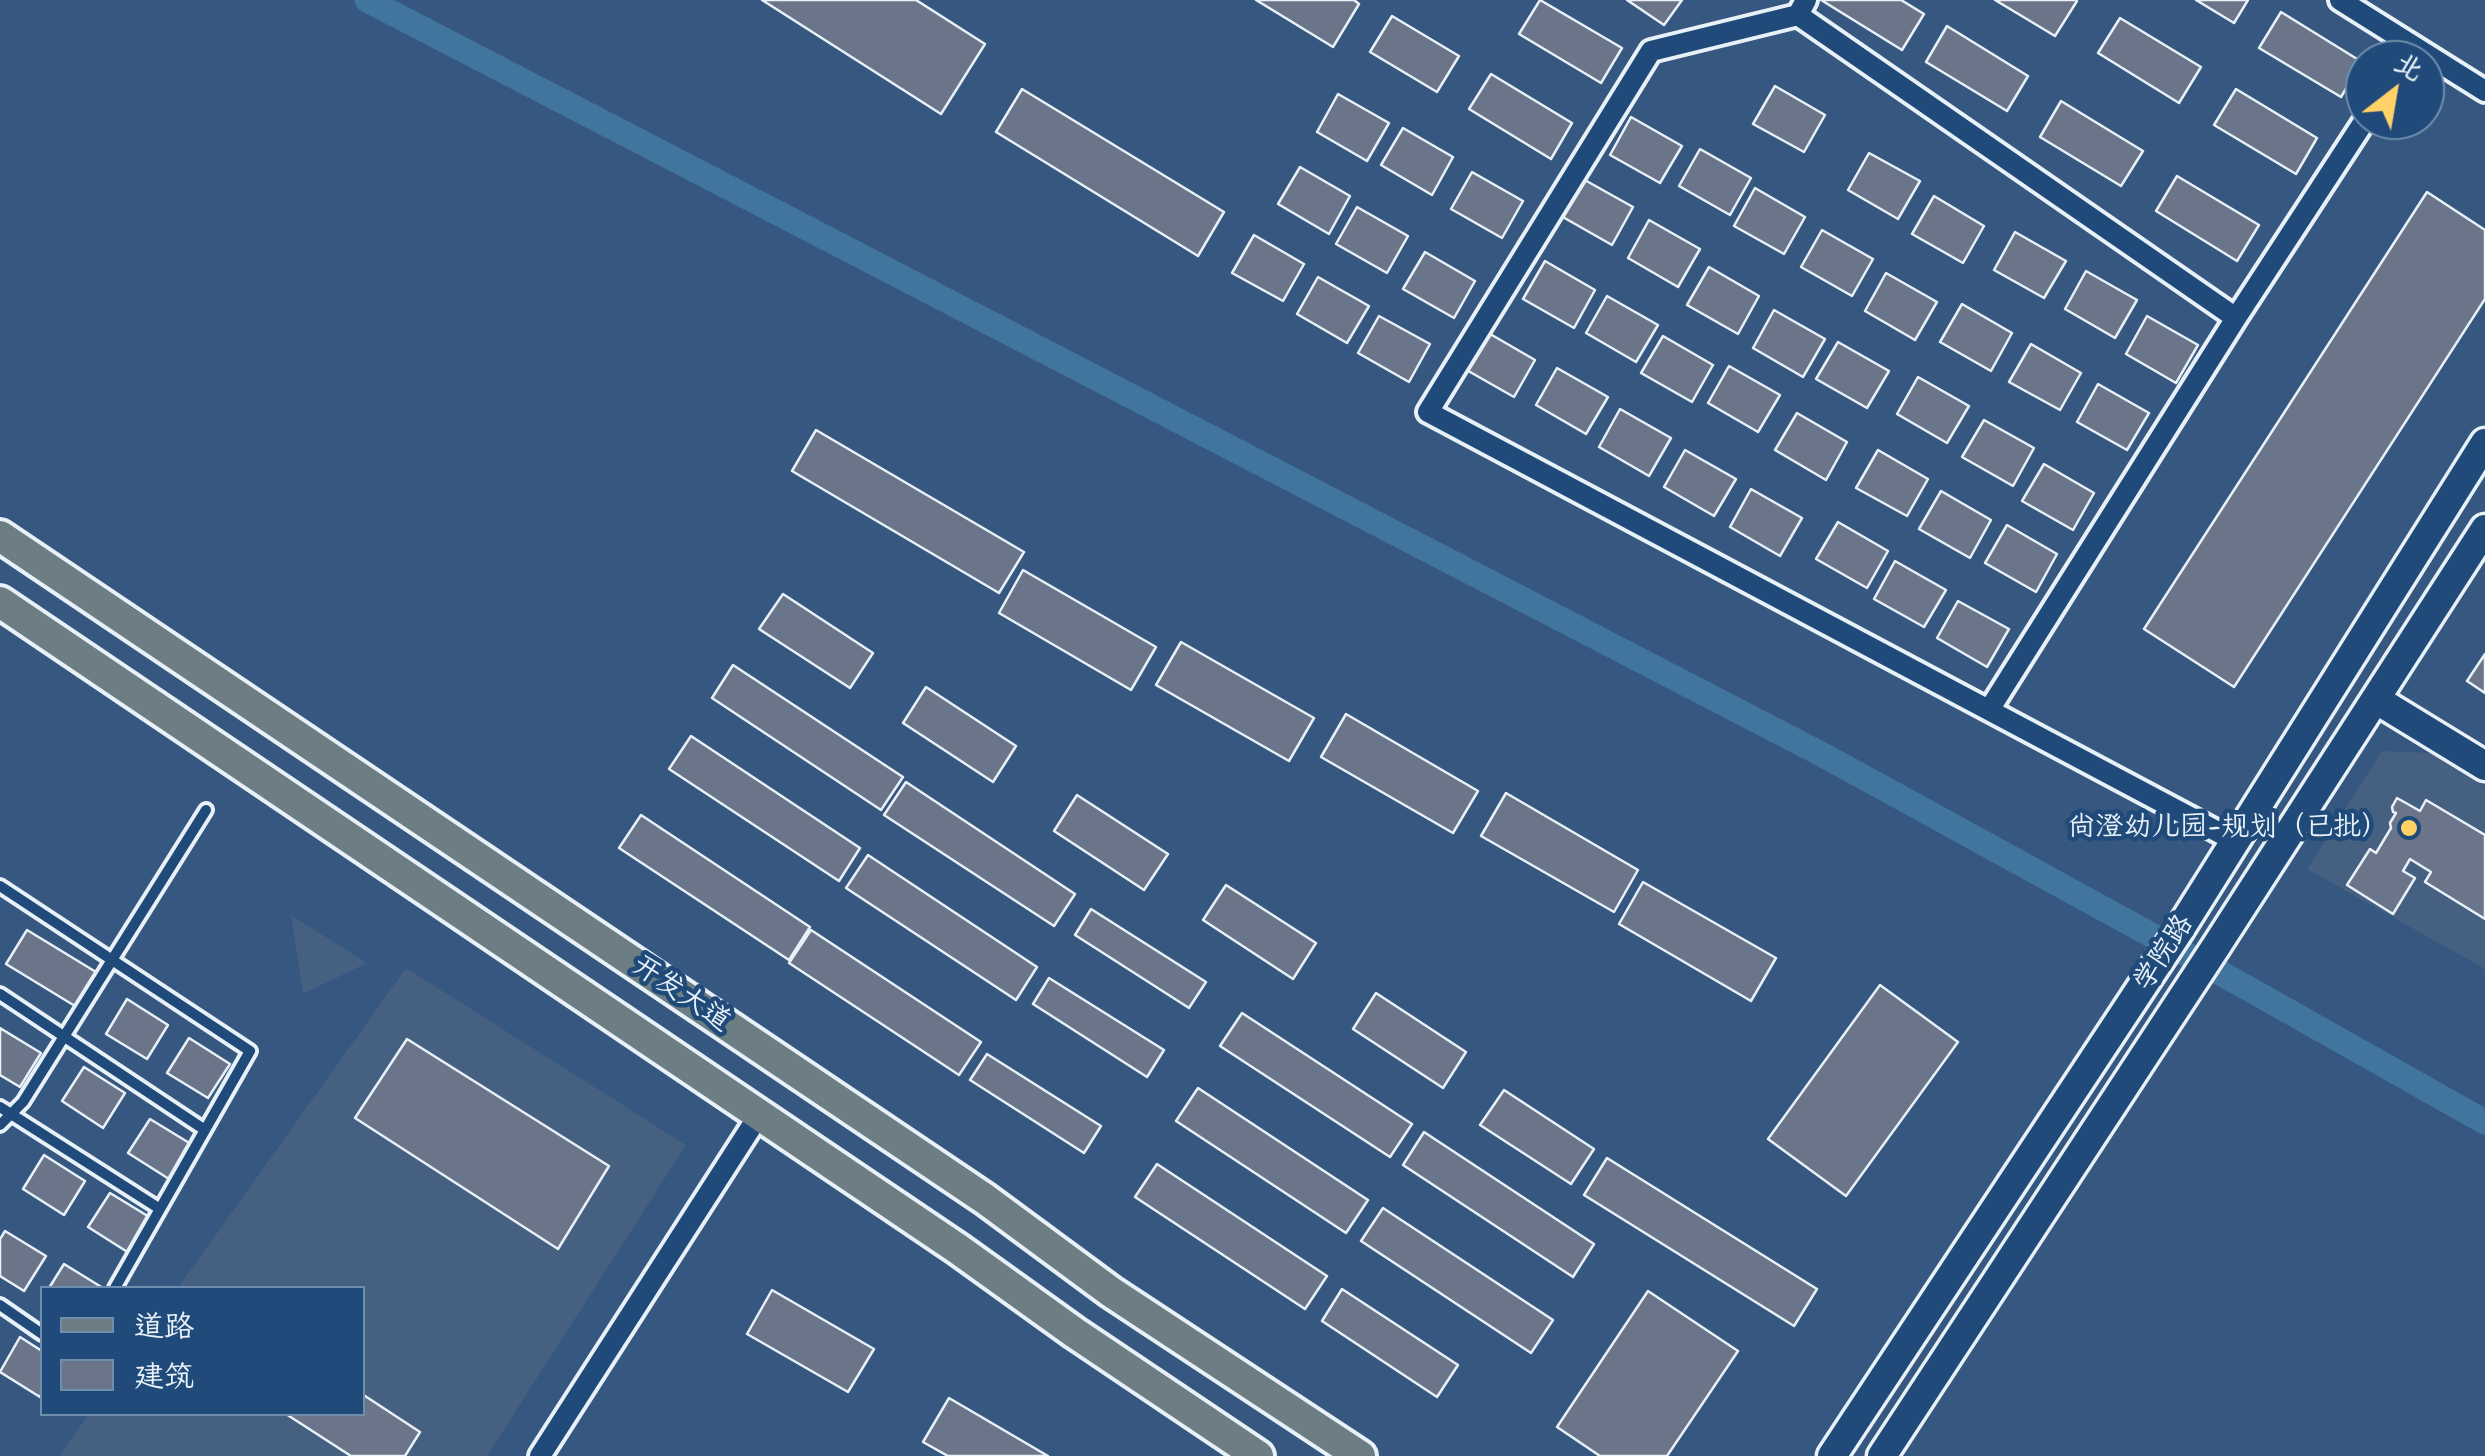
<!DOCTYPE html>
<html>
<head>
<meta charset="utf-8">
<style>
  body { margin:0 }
  #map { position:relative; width:2485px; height:1456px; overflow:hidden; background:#36577f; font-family:"Shantell Sans","LXGW WenKai TC",sans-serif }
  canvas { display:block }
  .legend { position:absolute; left:40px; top:1286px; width:325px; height:130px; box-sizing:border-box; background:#1f4a7a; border:2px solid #6f8dac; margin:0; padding:12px 18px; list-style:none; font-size:30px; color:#e8f1f8 }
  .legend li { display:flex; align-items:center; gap:20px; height:50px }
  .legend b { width:50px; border:2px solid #6f8dac }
  .north { position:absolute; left:2345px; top:40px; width:100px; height:100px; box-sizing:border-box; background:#1f4a7a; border:2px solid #6f8dac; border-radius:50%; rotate:31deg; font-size:28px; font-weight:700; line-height:40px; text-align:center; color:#e8f1f8 }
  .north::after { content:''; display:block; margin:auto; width:35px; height:45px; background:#ffd166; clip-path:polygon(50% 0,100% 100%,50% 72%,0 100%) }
</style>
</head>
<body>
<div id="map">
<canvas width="2485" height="1456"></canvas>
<ul class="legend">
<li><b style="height:12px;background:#6c7e84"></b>道路</li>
<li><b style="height:28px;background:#6b758a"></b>建筑</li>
</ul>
<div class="north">北</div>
</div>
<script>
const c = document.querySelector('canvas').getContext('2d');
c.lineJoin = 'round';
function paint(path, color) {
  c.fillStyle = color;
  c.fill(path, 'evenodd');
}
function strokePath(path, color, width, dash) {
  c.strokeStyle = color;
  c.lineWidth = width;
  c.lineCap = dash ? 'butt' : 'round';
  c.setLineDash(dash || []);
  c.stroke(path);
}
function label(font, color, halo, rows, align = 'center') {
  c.font = font + ' "Shantell Sans","LXGW WenKai TC",sans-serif';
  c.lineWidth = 9;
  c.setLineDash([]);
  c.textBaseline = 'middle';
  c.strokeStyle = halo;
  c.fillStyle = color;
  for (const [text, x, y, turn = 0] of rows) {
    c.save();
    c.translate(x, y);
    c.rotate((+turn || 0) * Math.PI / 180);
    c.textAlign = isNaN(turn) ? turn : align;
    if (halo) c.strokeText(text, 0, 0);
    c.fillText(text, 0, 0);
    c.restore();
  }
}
const built = new Path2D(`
  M 2382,751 L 2433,753 L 2485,786 L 2485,969 L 2307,869 Z
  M 291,915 L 367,963 L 303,994 Z
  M 406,968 L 686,1145 L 487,1456 L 59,1456 L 89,1414 L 362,1414 L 362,1288 L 178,1288 Z`);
const canal = new Path2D(`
  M 367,0 L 1825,756 L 2235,981 L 2485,1122`);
const building = new Path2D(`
  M 762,0 L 916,0 L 985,44 L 941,114 Z
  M 1256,0 L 1354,0 L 1359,4 L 1333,47 Z
  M 1540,0 L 1622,48 L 1601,83 L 1519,34 Z
  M 1627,0 L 1682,0 L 1664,25 Z
  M 1821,0 L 1901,0 L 1924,14 L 1902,50 Z
  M 1995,0 L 2076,0 L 2077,1 L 2055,36 Z
  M 2196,0 L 2248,0 L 2234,23 Z
  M 2281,12 L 2362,62 L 2341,97 L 2259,48 Z
  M 1392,16 L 1459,56 L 1437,92 L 1370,52 Z
  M 2120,18 L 2201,67 L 2179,103 L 2098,53 Z
  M 1947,26 L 2028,76 L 2007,111 L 1926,62 Z
  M 1491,74 L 1572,123 L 1551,159 L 1469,109 Z
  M 1775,86 L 1825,115 L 1804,152 L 1753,124 Z
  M 1022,89 L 1224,212 L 1198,256 L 996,132 Z
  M 2236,89 L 2317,138 L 2296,174 L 2214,125 Z
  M 1338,94 L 1389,123 L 1367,161 L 1317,132 Z
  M 2061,101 L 2143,151 L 2121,186 L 2040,137 Z
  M 1631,117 L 1682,146 L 1660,183 L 1610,155 Z
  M 1403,128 L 1453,157 L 1432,195 L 1381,165 Z
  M 1700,149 L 1751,178 L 1730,215 L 1679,186 Z
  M 1869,153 L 1920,181 L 1898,219 L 1848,190 Z
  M 1300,167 L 1350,196 L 1329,234 L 1278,204 Z
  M 1472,172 L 1523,201 L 1502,238 L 1451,209 Z
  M 2177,176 L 2259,225 L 2237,261 L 2156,211 Z
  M 1583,179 L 1633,207 L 1612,245 L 1561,216 Z
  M 1755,188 L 1805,217 L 1784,254 L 1734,226 Z
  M 2427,192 L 2485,230 L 2485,299 L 2234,687 L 2144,629 Z
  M 1934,196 L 1984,226 L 1963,263 L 1912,234 Z
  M 1357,207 L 1408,236 L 1387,273 L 1336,244 Z
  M 1649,220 L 1700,249 L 1678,287 L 1628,258 Z
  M 1822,230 L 1873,259 L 1852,296 L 1801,267 Z
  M 2015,232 L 2066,261 L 2044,298 L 1994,270 Z
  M 1254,235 L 1304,264 L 1283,301 L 1232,273 Z
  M 1425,252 L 1475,281 L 1454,318 L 1403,289 Z
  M 1545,261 L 1595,290 L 1574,328 L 1523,299 Z
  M 1709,267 L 1759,296 L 1738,334 L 1687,305 Z
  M 2086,271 L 2137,300 L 2115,338 L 2065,309 Z
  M 1886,273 L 1937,302 L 1915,340 L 1865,311 Z
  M 1318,277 L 1369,306 L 1347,343 L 1297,314 Z
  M 1607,296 L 1658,325 L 1636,362 L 1586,333 Z
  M 1962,304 L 2012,333 L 1991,371 L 1940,342 Z
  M 1774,310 L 1825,339 L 1803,377 L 1753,348 Z
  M 1379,316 L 1430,344 L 1409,382 L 1358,353 Z
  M 2147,316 L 2198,345 L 2176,383 L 2126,354 Z
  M 1485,331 L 1535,360 L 1514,397 L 1463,368 Z
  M 1663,336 L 1713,365 L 1692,402 L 1641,373 Z
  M 1838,342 L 1889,371 L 1867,408 L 1816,379 Z
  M 2031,344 L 2081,373 L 2060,410 L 2009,382 Z
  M 1729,366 L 1780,395 L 1758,432 L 1708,403 Z
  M 1557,368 L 1608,397 L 1586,434 L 1536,405 Z
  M 1918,377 L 1969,406 L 1947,443 L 1897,414 Z
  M 2098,384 L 2149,413 L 2127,450 L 2077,422 Z
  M 1620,409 L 1671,438 L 1649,476 L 1599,447 Z
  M 1797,413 L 1847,442 L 1826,480 L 1775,450 Z
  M 1984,420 L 2034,448 L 2013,486 L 1962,457 Z
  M 816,430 L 1024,552 L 999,593 L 792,471 Z
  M 1685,450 L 1736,479 L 1714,516 L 1664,487 Z
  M 1878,450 L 1928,479 L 1907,516 L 1856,488 Z
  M 2044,464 L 2094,493 L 2073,530 L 2022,501 Z
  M 1751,489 L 1802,518 L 1780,556 L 1730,527 Z
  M 1941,491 L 1991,520 L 1970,558 L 1919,529 Z
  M 1838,522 L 1888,551 L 1867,588 L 1816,559 Z
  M 2007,525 L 2057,554 L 2036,592 L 1985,563 Z
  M 1895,561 L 1946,590 L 1924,627 L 1874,599 Z
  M 1023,570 L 1156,647 L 1131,690 L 999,613 Z
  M 783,594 L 873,653 L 850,688 L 759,629 Z
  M 1958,601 L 2009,629 L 1987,667 L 1937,638 Z
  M 1181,642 L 1314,718 L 1289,761 L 1156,685 Z
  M 2485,654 L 2485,693 L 2467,681 Z
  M 733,665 L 903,777 L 881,810 L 712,698 Z
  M 926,687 L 1016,746 L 993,782 L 903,723 Z
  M 1346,714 L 1478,791 L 1453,833 L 1321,757 Z
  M 691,736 L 860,848 L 839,881 L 669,769 Z
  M 906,782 L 1075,894 L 1054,926 L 884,815 Z
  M 1506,793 L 1638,870 L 1614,912 L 1481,836 Z
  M 1077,795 L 1168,854 L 1144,890 L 1054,831 Z
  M 2397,798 L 2420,811 L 2426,800 L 2485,835 L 2485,919 L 2425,882 L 2431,872 L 2410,859 L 2403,871 L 2415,878 L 2393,914 L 2347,885 L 2370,849 L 2376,853 L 2391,828 L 2390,823 L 2396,813 L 2393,812 L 2392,807 Z
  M 641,815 L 810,927 L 789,960 L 619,848 Z
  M 868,855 L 1037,967 L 1016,1000 L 846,888 Z
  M 1643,882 L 1776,958 L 1751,1001 L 1619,924 Z
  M 1226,885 L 1316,943 L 1293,979 L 1203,920 Z
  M 1091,909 L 1206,982 L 1189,1008 L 1075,935 Z
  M 27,930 L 96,972 L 75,1006 L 6,964 Z
  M 811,930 L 981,1042 L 959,1075 L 789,963 Z
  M 1049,978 L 1164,1050 L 1147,1077 L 1033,1004 Z
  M 1880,985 L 1958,1042 L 1846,1196 L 1768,1139 Z
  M 1376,993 L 1466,1052 L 1443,1088 L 1353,1029 Z
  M 127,999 L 168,1025 L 147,1059 L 106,1034 Z
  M 1242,1013 L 1412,1124 L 1390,1157 L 1220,1046 Z
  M 0,1028 L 41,1053 L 20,1087 L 0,1075 Z
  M 189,1038 L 230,1064 L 208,1098 L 167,1073 Z
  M 407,1039 L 609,1166 L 558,1249 L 355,1118 Z
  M 987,1054 L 1101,1126 L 1084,1153 L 970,1080 Z
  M 84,1067 L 125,1093 L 103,1128 L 62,1101 Z
  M 1198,1088 L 1368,1200 L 1346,1233 L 1176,1121 Z
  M 1504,1090 L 1594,1149 L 1571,1184 L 1480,1125 Z
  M 150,1119 L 191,1144 L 169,1179 L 128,1153 Z
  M 1424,1132 L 1594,1244 L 1573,1277 L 1403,1165 Z
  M 44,1155 L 85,1181 L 64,1215 L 23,1189 Z
  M 1607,1158 L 1817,1289 L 1794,1326 L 1584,1195 Z
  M 1157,1164 L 1327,1276 L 1305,1309 L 1135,1197 Z
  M 110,1193 L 151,1218 L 129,1253 L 88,1227 Z
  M 1383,1208 L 1553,1320 L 1531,1353 L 1361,1241 Z
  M 5,1231 L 46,1256 L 24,1291 L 0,1276 L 0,1239 Z
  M 64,1264 L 103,1288 L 49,1288 Z
  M 1342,1289 L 1458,1365 L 1437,1397 L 1322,1321 Z
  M 772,1290 L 874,1349 L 848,1392 L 747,1334 Z
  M 1648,1291 L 1738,1351 L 1667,1456 L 1600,1456 L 1557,1427 Z
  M 20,1337 L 42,1351 L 42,1392 L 40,1397 L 0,1372 Z
  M 362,1394 L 420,1432 L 405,1456 L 351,1456 L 286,1414 L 362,1414 Z
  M 949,1398 L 1048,1456 L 948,1456 L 923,1442 Z`);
const lane = new Path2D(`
  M 0,886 L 250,1051 L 115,1288
  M 0,994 L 205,1130
  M 0,1107 L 160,1209
  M 0,1125 L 23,1102 L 206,810
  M 0,1305 L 42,1334`);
const street = new Path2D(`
  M 1806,0 L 1798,15 L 1651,51 L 1428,412 L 2235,841
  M 2340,0 L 2485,91
  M 1798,15 L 2236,318
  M 1989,710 L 2236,318 L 2365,120
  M 540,1456 L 759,1115`);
const secondary = new Path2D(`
  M 2377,700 L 2485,766
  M 1832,1456 L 2180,929 L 2485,443
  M 1882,1456 L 2215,948 L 2485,529`);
const primary = new Path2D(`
  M 0,536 L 985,1199 L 1111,1292 L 1360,1456
  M 0,602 L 958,1249 L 1075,1333 L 1258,1456`);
const markers = [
  [2409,828,10,"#ffd166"]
];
const poiNames = [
  ["尚澄幼儿园-规划（已批）",2389,828]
];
const streetNames = [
  ["学院路",2164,953,-57],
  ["开发大道",681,994,34]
];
paint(built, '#466082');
strokePath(canal, '#41759e', 25);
paint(building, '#6b758a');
strokePath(building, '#e8f1f8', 2.5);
strokePath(lane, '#e8f1f8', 18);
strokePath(street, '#e8f1f8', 28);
strokePath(secondary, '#e8f1f8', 35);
strokePath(primary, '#e8f1f8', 38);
strokePath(lane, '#1f4a7a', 10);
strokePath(street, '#1f4a7a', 20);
strokePath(secondary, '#1f4a7a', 28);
strokePath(primary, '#6c7e84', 30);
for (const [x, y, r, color] of markers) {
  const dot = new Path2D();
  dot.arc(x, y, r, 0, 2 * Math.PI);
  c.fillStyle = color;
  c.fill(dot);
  strokePath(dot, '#1f4a7a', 4);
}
label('28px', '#e8f1f8', '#1f4a7a', poiNames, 'right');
label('28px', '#e8f1f8', '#1f4a7a', streetNames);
</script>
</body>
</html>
